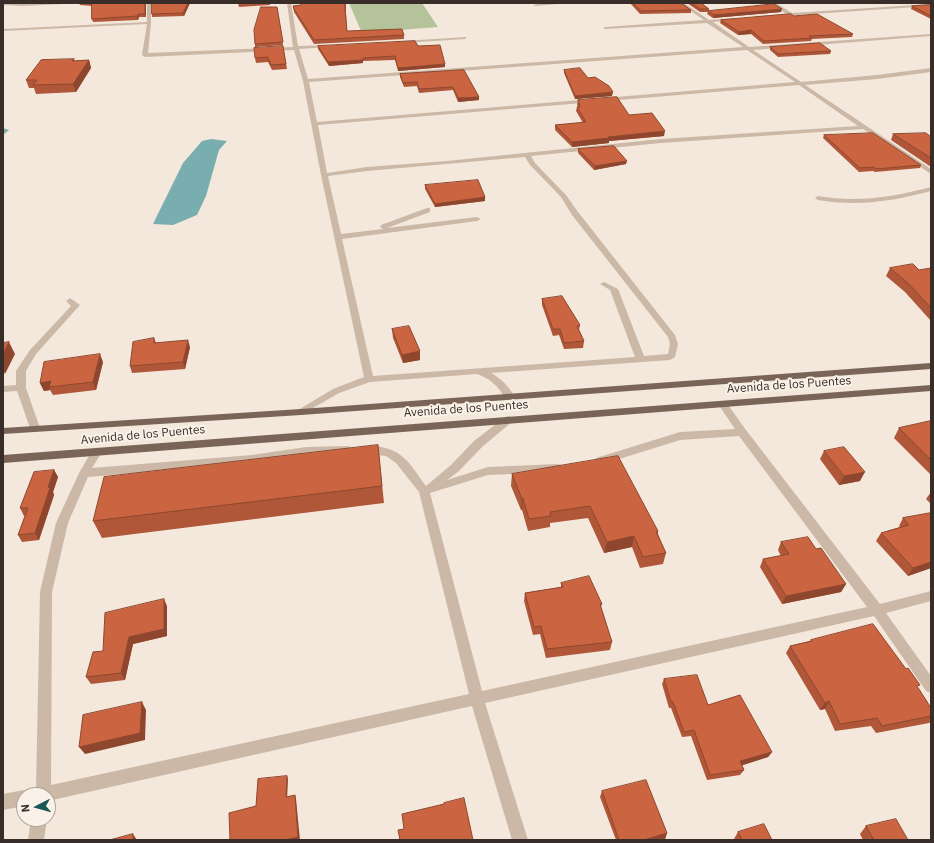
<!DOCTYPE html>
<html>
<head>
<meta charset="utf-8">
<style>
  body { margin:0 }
  #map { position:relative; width:934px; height:843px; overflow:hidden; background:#f3e8db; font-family:"IBM Plex Sans",sans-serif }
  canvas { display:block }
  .frame { position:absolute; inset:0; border:4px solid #382d28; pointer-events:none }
  .north { position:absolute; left:16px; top:787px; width:40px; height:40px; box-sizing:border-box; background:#faf2e8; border:1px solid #aca39b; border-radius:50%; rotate:264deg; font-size:11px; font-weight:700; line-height:16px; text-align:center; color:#382d28 }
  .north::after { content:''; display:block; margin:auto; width:14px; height:18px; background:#1b565b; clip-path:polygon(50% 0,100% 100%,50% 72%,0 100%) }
</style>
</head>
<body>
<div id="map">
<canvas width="934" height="843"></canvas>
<div class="frame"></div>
<div class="north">N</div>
</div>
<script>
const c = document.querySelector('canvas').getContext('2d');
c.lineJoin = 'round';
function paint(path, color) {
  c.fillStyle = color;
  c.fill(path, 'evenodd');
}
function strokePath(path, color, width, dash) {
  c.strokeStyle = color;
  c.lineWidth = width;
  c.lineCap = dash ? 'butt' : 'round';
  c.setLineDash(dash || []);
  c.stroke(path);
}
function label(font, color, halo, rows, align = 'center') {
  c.font = font + ' "IBM Plex Sans",sans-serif';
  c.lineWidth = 4;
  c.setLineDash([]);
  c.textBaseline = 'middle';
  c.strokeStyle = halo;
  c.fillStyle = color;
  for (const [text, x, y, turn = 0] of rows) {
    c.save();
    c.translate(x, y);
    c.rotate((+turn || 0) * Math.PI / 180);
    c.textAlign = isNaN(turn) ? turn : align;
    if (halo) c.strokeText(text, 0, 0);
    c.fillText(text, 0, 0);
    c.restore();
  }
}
const green = new Path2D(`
  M 349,3 L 422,3 L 438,27 L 362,33 Z`);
const water = new Path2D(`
  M 211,139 L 227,141 L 219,150 L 206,196 L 197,215 L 173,225 L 153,224 L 183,163 L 202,141 Z`);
const stream = new Path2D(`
  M 3,128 L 9,130 L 3,135 L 3,132 L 4,130 L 3,130 Z`);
const minor = new Path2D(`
  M 3,3 L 84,3 L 23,6 L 3,5 Z
  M 147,3 L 151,3 L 151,23 L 148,53 L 293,47 L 287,3 L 291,3 L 298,46 L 331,45 L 333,46 L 331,47 L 299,49 L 308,79 L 743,47 L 707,23 L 605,29 L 603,28 L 605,27 L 704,20 L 679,3 L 684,3 L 709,20 L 736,18 L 734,20 L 713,22 L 749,47 L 931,34 L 931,36 L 753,50 L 801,82 L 877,75 L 931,68 L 931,72 L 877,79 L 805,85 L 931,169 L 931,174 L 863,129 L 661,143 L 531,156 L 535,163 L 566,195 L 578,212 L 675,335 L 678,344 L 675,357 L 670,360 L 491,373 C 502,379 509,387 515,397 L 510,400 C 503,398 500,388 494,384 C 489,379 483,376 477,374 L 370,382 L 339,393 L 301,415 L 298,414 L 296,412 L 298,410 L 333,389 L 364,377 L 321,175 L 303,81 L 294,50 L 145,57 L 142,55 L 147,24 L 3,31 L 3,29 L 147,22 ZM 747,50 L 795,82 L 317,122 L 309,82 ZM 799,85 L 858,126 L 661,139 L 447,161 L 367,167 L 327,173 L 318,125 ZM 525,157 L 530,165 L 561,197 L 572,215 L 668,337 L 670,344 L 668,354 L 644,356 L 618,289 L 604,282 L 600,284 L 610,290 L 635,357 L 373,376 L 342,239 L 477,221 L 481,219 L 477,217 L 387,228 L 430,212 L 430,208 L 427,208 L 381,225 L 380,227 L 383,229 L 341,234 L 328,176 L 367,171 Z
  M 546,3 L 569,3 L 535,6 L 533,5 Z
  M 771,3 L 776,3 L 792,13 L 931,4 L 931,6 L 753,18 L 755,16 L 786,14 Z
  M 467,37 L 465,39 L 403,43 L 401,42 L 403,41 Z
  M 931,187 L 931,191 C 893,201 857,207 818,200 L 815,198 L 818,196 C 857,203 893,197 931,187 Z
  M 70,298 L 80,305 L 36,354 L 26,371 L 26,388 L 40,428 L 35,431 L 30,428 L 17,391 L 3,392 L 3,386 L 16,385 L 16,371 L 30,350 L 71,306 L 66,301 Z
  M 723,401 L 726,402 L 746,430 L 880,604 L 931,591 L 931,601 L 886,613 L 931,676 L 931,693 L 926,691 L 874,616 L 485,703 L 528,840 L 512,840 L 472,706 L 48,801 L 48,795 L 31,795 L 36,789 L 40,592 L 56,523 L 79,473 L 93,449 L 101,449 L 102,452 L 92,468 L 252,455 L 306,447 L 347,446 L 351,447 L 352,450 L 351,453 L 347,454 L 306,455 L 252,463 L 88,477 L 68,523 L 52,592 L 51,785 L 469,694 L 419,492 L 396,463 L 386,456 L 361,453 L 360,450 L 361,447 C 375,444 394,448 404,458 C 412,465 419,477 426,486 L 451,465 L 474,441 L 505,417 L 509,416 L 514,419 L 513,421 L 482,447 L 459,471 L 447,480 L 488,467 L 557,464 L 561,465 L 562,468 L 561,471 L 557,472 L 488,475 L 430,493 L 482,691 L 867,607 L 739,436 L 680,440 L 600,465 L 596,464 L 595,461 L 596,458 L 680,432 L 735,429 L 718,404 Z
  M 24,790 L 29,793 L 30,795 L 24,795 L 24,806 L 3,810 L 3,794 Z
  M 31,819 L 47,819 L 44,840 L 28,840 Z`);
const major = new Path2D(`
  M 931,363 L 931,369 L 301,415 L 3,434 L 3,428 L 301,409 Z
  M 931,385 L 931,391 L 3,463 L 3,455 Z`);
const wall = new Path2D(`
  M 79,3 L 146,3 L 146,17 L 139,17 L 138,20 L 93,22 L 92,19 L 92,6 L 80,5 Z
  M 152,3 L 197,3 L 190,3 L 184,16 L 152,17 Z
  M 238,3 L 270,3 L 270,5 L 239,7 Z
  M 301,3 L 346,3 L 346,13 L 347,31 L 404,35 L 404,39 L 314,44 L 294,12 L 293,6 L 301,5 Z
  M 630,3 L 681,3 L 691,10 L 691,13 L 640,14 Z
  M 687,3 L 701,3 L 709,9 L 708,11 L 781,12 L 713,18 L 707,14 L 708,12 L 700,12 Z
  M 900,3 L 930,3 L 903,4 Z
  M 931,5 L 931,19 L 911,9 L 912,6 Z
  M 277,7 L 283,45 L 255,47 L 255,44 Z
  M 794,16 L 853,34 L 852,37 L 812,39 L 811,41 L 763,44 L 751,34 L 738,35 L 720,23 L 721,20 Z
  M 283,46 L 287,69 L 272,70 L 268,62 L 256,63 L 255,58 Z
  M 318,46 L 418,46 L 445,67 L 398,71 L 395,60 L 363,61 L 363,63 L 329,66 L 318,49 Z
  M 770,47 L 831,51 L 830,54 L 778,57 L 770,50 Z
  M 74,59 L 75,61 L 89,60 L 91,68 L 76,92 L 36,94 L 34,88 L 29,88 L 26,80 Z
  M 464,70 L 479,97 L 479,100 L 458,102 L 453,90 L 419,93 L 417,86 L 404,87 L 400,77 L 400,74 Z
  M 564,70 L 588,78 L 612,96 L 575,99 L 564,73 Z
  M 578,100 L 629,115 L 664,136 L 609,141 L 609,143 L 572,147 L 555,130 L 555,125 L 583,123 L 576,111 L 577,107 L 578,107 L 577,105 Z
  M 893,134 L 931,137 L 931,167 L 891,140 Z
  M 824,135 L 921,165 L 920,168 L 875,172 L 873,171 L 859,172 L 823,138 Z
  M 578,149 L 626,164 L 594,170 L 578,153 Z
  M 425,185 L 485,197 L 485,201 L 435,207 L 425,189 Z
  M 890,268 L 919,270 L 931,268 L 931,321 L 905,292 L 886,276 Z
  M 542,299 L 580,325 L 579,330 L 584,341 L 583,348 L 564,349 L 559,335 L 553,336 L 542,305 Z
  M 392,329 L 420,351 L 420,360 L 403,363 L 393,338 Z
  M 154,338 L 156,343 L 190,347 L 185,369 L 132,373 L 130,366 Z
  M 103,362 L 96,390 L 53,395 L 50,390 L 44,391 L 40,383 Z
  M 931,421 L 931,475 L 894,438 L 899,428 Z
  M 378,445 L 384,503 L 102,538 L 93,521 Z
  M 824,451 L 860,481 L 839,485 L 820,459 Z
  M 54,470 L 58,477 L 53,492 L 54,495 L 39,540 L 22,542 L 18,535 L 25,515 L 24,516 L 20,508 Z
  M 512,474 L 658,531 L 658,534 L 666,553 L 663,564 L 640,568 L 632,547 L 604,553 L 588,518 L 550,523 L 550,527 L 528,531 L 522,510 L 521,510 L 511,486 Z
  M 931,492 L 931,504 L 926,499 Z
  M 931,513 L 931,568 L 908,576 L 876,541 L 881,533 L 900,527 L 899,526 L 903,518 Z
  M 781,542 L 816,549 L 846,584 L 841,592 L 782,604 L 760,567 L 763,559 L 781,556 L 778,550 Z
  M 561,583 L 602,604 L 601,607 L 612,642 L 610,650 L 546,658 L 540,634 L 533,635 L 524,601 L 525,593 L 561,587 Z
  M 167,606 L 167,636 L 133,644 L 125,680 L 91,684 L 86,677 L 103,651 Z
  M 811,640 L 918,688 L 931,708 L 931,721 L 929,723 L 876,733 L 871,726 L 835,731 L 825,709 L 820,710 L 786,653 L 790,646 L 810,641 Z
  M 664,679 L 708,705 L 772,752 L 768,757 L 742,765 L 744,770 L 740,775 L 707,780 L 691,736 L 682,737 L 671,708 L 669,708 L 662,684 Z
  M 602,791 L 667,833 L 665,839 L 661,840 L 616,840 L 600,797 Z
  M 866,826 L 908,840 L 863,840 L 860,834 Z
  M 738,832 L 772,840 L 734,840 L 734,839 Z`);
const shadedWall = new Path2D(`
  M 145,3 L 146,3 L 146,17 L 145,14 Z
  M 188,3 L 190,3 L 184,16 L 183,13 Z
  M 782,9 L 781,12 L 713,18 L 714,15 Z
  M 139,14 L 139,17 L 138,20 L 137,16 Z
  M 751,30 L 751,34 L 738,35 L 739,32 Z
  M 89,60 L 91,68 L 76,92 L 73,84 Z
  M 363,60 L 363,63 L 329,66 L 328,62 Z
  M 445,64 L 445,67 L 398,71 L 398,68 Z
  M 613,92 L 612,96 L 575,99 L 575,96 Z
  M 479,97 L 479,100 L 458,102 L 458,98 Z
  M 665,131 L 664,136 L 609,141 L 609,143 L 572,147 L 572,142 L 608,137 Z
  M 627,161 L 626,164 L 594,170 L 595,166 Z
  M 485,197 L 485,201 L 435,207 L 435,204 Z
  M 188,340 L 190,347 L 185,369 L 183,362 Z
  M 9,342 L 15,354 L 5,374 L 3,370 L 3,354 Z
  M 420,351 L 420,360 L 403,363 L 402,355 Z
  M 100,354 L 103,362 L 96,390 L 93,382 Z
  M 51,381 L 49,387 L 50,390 L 44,391 L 40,383 Z
  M 54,470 L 58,477 L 53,492 L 54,495 L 39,540 L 35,533 L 48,487 Z
  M 865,472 L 860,481 L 839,485 L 844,476 Z
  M 523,498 L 522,510 L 521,510 L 522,499 Z
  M 634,536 L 632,547 L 604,553 L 607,542 Z
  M 931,562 L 931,568 L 908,576 L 913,568 Z
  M 846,584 L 841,592 L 782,604 L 786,596 Z
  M 164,599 L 167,606 L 167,636 L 133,644 L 125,680 L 121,673 L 129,637 Z
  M 829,701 L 825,709 L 820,710 L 825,703 Z
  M 142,702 L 146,710 L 145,740 L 85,754 L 79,747 Z
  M 772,752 L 768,757 L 737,767 L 740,761 Z
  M 287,776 L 288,779 L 287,801 L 286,797 Z
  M 295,795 L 296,799 L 300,840 L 285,840 Z
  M 667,833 L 665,839 L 661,840 L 644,840 Z
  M 133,834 L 137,840 L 133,840 Z`);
const building = new Path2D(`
  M 92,3 L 145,3 L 145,14 L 139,14 L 137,16 L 92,19 Z
  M 152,3 L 188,3 L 183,13 L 152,14 Z
  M 301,3 L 345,3 L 345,9 L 347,31 L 402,29 L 404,35 L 314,40 L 294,9 L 293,6 L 301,5 Z
  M 633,3 L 681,3 L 691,10 L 641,11 Z
  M 691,3 L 701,3 L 709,9 L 701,9 Z
  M 774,4 L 782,9 L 714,15 L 708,11 Z
  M 931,5 L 931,16 L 912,6 Z
  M 261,7 L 277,7 L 283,42 L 255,44 L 254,30 Z
  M 791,14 L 794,16 L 817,14 L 853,34 L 809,36 L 812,38 L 764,41 L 751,30 L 739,32 L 721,20 Z
  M 415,41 L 418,46 L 440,45 L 445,64 L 398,68 L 395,56 L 363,58 L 363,60 L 328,62 L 318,46 Z
  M 820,43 L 831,51 L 778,54 L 770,47 Z
  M 283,46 L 286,64 L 271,65 L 268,57 L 255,58 L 254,48 Z
  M 74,59 L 72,61 L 89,60 L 73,84 L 33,85 L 37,80 L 26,80 L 41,60 Z
  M 580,68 L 588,78 L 595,77 L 609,86 L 613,92 L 575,96 L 564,70 Z
  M 464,70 L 479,97 L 458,98 L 453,87 L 419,89 L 417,82 L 403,83 L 400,74 Z
  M 617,97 L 629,115 L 652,113 L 665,131 L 608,137 L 609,138 L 572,142 L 555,125 L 586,122 L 577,107 L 580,107 L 578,100 Z
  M 873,133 L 921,165 L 876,169 L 874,167 L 860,168 L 824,135 Z
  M 926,133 L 931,137 L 931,158 L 893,134 Z
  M 614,146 L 627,161 L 595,166 L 578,149 Z
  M 478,180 L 485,197 L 435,204 L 425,185 Z
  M 913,264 L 919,270 L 931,268 L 931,308 L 909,284 L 890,268 Z
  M 562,296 L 580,325 L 577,326 L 584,341 L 564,343 L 560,329 L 553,329 L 542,299 Z
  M 409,326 L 420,351 L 402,355 L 392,329 Z
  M 154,338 L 154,343 L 188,340 L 183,362 L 130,366 L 133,342 Z
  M 9,342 L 3,354 L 3,343 Z
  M 100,354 L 93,382 L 49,387 L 51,381 L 40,383 L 44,362 Z
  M 931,421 L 931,460 L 899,428 Z
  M 378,445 L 382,486 L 93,521 L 104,477 Z
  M 844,447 L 865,472 L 844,476 L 824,451 Z
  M 618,456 L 658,531 L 656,532 L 666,553 L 643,557 L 634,536 L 607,542 L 590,506 L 550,512 L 551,516 L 529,519 L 523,498 L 522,499 L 512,474 Z
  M 54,470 L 48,487 L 50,488 L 35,533 L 18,535 L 28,508 L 20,508 L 34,472 Z
  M 931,513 L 931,562 L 913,568 L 881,533 L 909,525 L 903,518 Z
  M 808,537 L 816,549 L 821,548 L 846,584 L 786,596 L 763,559 L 789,554 L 781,542 Z
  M 589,576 L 602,604 L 600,604 L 612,642 L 547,649 L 541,626 L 534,627 L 525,593 L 563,587 L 561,583 Z
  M 164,599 L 164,629 L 129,637 L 121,673 L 86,677 L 93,652 L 103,651 L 105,613 Z
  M 873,624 L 906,669 L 908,668 L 920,685 L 917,686 L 931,708 L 931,716 L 882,726 L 877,718 L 840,724 L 829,701 L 825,703 L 790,646 L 812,641 L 811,640 Z
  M 697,675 L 708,705 L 740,695 L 772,752 L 740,761 L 744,770 L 710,775 L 694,730 L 684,732 L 673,702 L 671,702 L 664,679 Z
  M 142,702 L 140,733 L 79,747 L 83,715 Z
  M 287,776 L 286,797 L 295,795 L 298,837 L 285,840 L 226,840 L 230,839 L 229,813 L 256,806 L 258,779 Z
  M 646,780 L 667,833 L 644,840 L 619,840 L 602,791 Z
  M 464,798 L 473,840 L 400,840 L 398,830 L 404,829 L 402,814 L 444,804 L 444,803 Z
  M 896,819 L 908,840 L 874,840 L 866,826 Z
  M 764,824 L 772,840 L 742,840 L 738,832 Z
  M 133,834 L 133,840 L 110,840 Z`);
const streetNames = [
  ["Avenida de los Puentes",789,385,-4],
  ["Avenida de los Puentes",466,409,-4],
  ["Avenida de los Puentes",143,435,-5]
];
paint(green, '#b4c39a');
paint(water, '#79aeb1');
paint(stream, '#79aeb1');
paint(minor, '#ccb8a7');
paint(major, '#7a6458');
paint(wall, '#af5738');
paint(shadedWall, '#8e472e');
paint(building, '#cb6541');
strokePath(building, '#8e472e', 1);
label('12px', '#382d28', '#faf2e8', streetNames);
</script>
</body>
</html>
